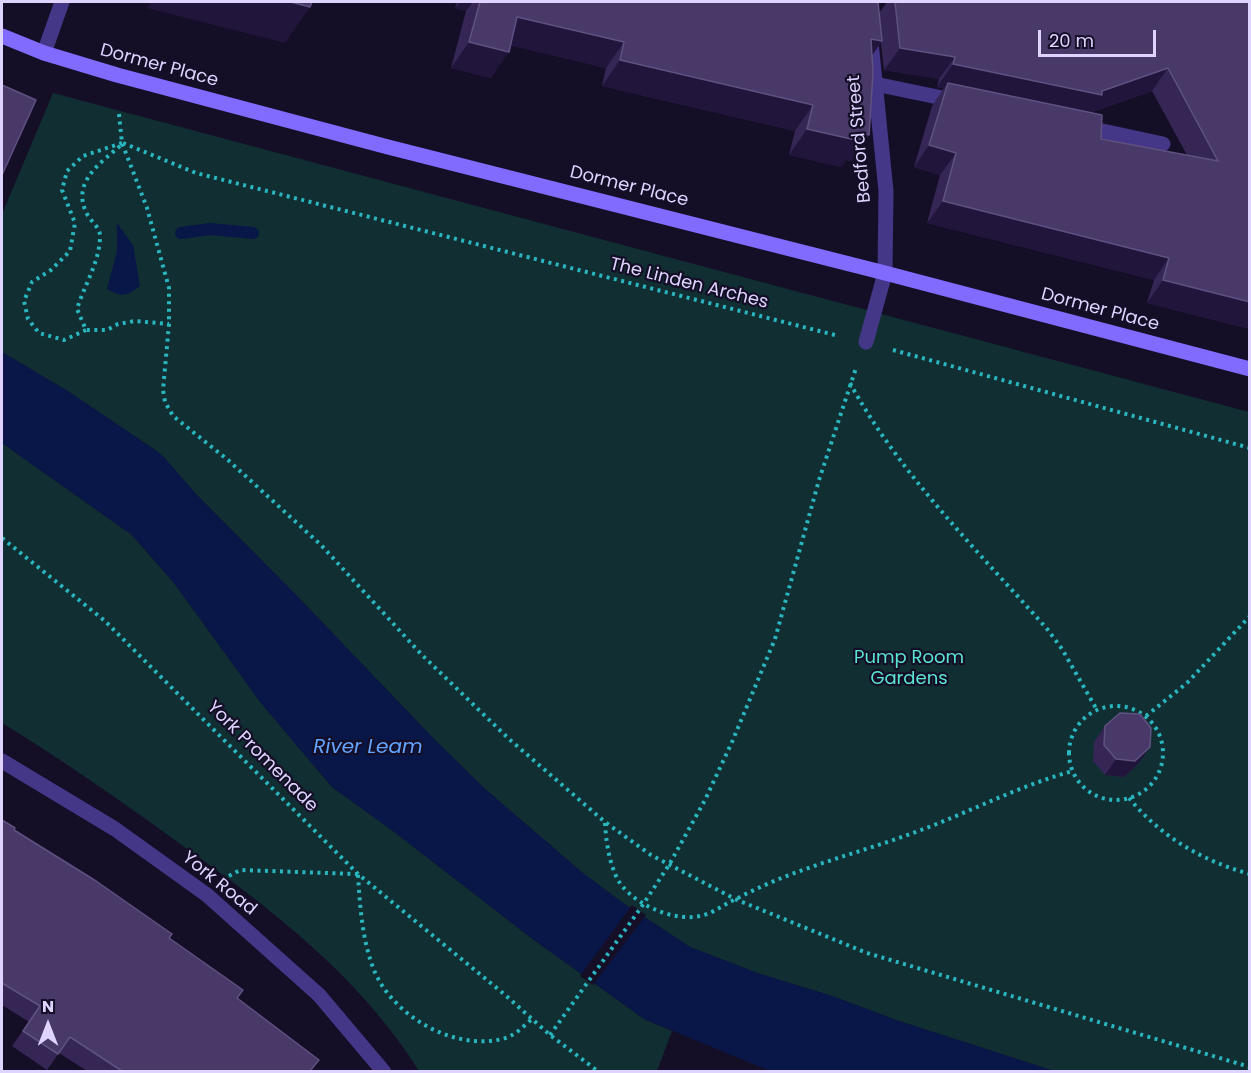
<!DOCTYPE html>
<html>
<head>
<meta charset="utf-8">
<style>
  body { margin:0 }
  #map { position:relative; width:1251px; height:1073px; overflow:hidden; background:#150e27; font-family:Poppins,sans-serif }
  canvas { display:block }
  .frame { position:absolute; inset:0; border:3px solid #ded4ff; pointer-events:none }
  .north { position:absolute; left:18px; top:995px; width:60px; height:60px; -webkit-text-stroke:4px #150e27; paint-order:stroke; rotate:0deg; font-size:16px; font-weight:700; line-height:24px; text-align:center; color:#ded4ff }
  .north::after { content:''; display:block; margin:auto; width:21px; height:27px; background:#ded4ff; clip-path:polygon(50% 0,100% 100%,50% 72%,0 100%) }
  .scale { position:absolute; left:1038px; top:30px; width:118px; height:27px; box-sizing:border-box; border:3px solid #ded4ff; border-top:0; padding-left:8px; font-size:18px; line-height:21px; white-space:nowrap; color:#ded4ff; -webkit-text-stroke:4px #150e27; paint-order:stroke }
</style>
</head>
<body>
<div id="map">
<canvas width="1251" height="1073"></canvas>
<div class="frame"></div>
<div class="north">N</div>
<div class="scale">20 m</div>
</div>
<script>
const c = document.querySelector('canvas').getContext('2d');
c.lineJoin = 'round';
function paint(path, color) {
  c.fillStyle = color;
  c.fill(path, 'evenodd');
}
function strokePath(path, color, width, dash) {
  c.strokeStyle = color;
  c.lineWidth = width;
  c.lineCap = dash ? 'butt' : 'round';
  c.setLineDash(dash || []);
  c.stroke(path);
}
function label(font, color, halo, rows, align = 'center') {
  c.font = font + ' Poppins,sans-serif';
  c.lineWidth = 4.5;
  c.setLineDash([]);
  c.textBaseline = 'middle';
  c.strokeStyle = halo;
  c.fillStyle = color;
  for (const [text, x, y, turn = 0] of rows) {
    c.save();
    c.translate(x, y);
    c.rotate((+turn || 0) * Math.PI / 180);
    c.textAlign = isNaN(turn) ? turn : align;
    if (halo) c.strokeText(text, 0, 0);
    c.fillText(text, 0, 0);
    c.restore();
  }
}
const green = new Path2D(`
  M 53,93 L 1249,412 L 1249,1071 L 1054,1071 L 896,1020 L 832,996 L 757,973 L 690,947 L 623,903 L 584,874 L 485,789 L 433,738 L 298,597 L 195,493 L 161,454 L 66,390 L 2,352 L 2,214 Z
  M 2,443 L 132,535 L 174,583 L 261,703 L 332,787 L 393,831 L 530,937 L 644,1019 L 672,1031 L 657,1071 L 419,1071 C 359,975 270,908 179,843 C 121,801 63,760 2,723 Z`);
const water = new Path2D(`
  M 117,223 L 133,245 L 140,286 C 126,296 123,298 107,289 L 117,251 Z
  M 2,352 L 66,390 L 161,454 L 195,493 L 298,597 L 433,738 L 485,789 L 584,874 L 623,903 L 690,947 L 757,973 L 832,996 L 896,1020 L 1054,1071 L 770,1071 L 644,1019 L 530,937 L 393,831 L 332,787 L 261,703 L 174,583 L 132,535 L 2,443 Z`);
const pier = new Path2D(`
  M 632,905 L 646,915 L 593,985 L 580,976 Z`);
const stream = new Path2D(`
  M 181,233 L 210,229 L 253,233`);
const path = new Path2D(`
  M 119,114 L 122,143 L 147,208 L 169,288 L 169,324 L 163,390 L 165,402 L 173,416 L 228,460 L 321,545 L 422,655 L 509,739 L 605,822 L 651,855 L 735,899 L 867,953 L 1250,1067
  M 123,143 L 196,173 L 839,336
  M 120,146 C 99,164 71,183 87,214 C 92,223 101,228 100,238 C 99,263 84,286 77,309 L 86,330 L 107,330 L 118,324 L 135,321 L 169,324
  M 86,330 L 64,340 L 39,333 L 28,319 L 24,301 L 32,282 L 51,270 L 70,251 L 75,223 L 62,190 L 67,171 L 83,156 L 122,143
  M 893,350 L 1250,448
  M 850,383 C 900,475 979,552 1048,630 L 1062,649 L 1097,710
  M 2,538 L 105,621 L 358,874 L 504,994 L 550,1035 L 599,1072
  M1069 753a47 47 0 1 1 94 0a47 47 0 1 1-94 0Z
  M 1146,716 L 1187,683 L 1250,616
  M 1129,798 C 1160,836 1202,861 1250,874
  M 605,823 C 606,841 609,863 618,880 C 631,902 667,919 693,917 C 711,916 722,905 738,898 C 751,891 765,885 779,879 C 826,860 874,848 921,830 C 972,811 1021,785 1073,771
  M 358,875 C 360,906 362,940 374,970 C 392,1015 453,1051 502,1039 C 513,1037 523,1027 532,1019
  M 229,876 L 240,870 L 357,874
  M 550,1035 L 640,909 L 669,865 L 705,800 L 732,742 L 775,639 L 819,480 L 856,368`);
const lane = new Path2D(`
  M 866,342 L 885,273`);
const street = new Path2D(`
  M 867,2 L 886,191 L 885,273
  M 44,53 L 62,2
  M 875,84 L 957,101
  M 1084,127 L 1163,144
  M 2,761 L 115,829 L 207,895 L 319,995 L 384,1072`);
const secondary = new Path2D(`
  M 2,36 L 44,53 L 117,75 L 388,147 L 885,273 L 1250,369`);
const wall = new Path2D(`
  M 457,2 L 878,2 L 879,13 L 887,2 L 1250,2 L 1250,329 L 1147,303 L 1154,280 L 927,223 L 940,175 L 914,167 L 932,106 L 944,88 L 937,87 L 939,79 L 884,70 L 881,43 L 872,55 L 869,135 L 851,161 L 846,160 L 841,167 L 789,155 L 795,131 L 602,86 L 606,68 L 510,45 L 491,78 L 451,68 L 466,11 L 455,8 ZM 1152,91 L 1187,155 L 1101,139 L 1090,113 Z
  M 1105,726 L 1139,763 L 1124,777 L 1105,775 L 1093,761 L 1094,742 Z
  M 2,820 L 14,830 L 169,938 L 237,998 L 311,1071 L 87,1071 L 59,1053 L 47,1070 L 12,1046 L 29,1022 L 2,1005 Z`);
const shadedWall = new Path2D(`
  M 152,2 L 291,2 L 310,7 L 285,43 L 147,8 Z
  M 460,2 L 473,2 L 466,11 L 455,8 Z
  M 517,17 L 624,42 L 606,68 L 499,43 Z
  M 871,39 L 882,41 L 864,67 Z
  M 469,42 L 509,52 L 491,78 L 451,68 Z
  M 900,48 L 955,57 L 939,79 L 884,70 Z
  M 620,60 L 813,105 L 795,131 L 602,86 Z
  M 953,64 L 1102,91 L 1168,68 L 1152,91 L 1090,113 L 948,83 L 944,88 L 937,87 Z
  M 807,129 L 862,133 L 869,135 L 851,161 L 846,160 L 841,167 L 789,155 Z
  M 929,145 L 956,153 L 940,175 L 914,167 Z
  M 943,201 L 1169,258 L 1154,280 L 927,223 Z
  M 1163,280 L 1250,302 L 1250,329 L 1147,303 Z
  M 1150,747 L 1139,763 L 1124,777 L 1105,775 L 1116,759 Z`);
const building = new Path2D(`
  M 291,2 L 312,2 L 310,7 Z
  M 480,2 L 878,2 L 882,41 L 871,39 L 873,73 L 869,135 L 862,133 L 860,141 L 807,129 L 813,105 L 620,60 L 624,42 L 517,17 L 509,52 L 469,42 Z
  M 895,2 L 1250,2 L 1250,302 L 1163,280 L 1169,258 L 943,201 L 956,153 L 929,145 L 948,83 L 1102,115 L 1101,139 L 1218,161 L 1168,68 L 1102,91 L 1102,95 L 953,64 L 955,57 L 900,48 Z
  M 2,85 L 36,100 L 2,175 Z
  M 1120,713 L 1140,714 L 1151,728 L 1150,747 L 1135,761 L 1116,759 L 1104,745 L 1105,726 Z
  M 2,820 L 15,828 L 14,830 L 96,881 L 172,934 L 169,938 L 243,990 L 237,998 L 319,1060 L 310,1071 L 122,1071 L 70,1037 L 58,1054 L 23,1031 L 40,1006 L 2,983 Z`);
const streetNames = [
  ["Dormer Place",159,66,15],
  ["Bedford Street",860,139,-95],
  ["Dormer Place",629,187,14],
  ["The Linden Arches",689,284,14],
  ["Dormer Place",1100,310,15],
  ["York Promenade",262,757,45],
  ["York Road",219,884,39]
];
const parkNames = [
  ["Pump Room",909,658],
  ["Gardens",909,679]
];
const waterNames = [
  ["River Leam",368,748]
];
paint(green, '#112f32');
paint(water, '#081747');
paint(pier, '#150e27');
strokePath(stream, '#081747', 12);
strokePath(path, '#29b6be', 4, [3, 4.5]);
strokePath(lane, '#443788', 15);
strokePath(street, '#443788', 15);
strokePath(secondary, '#816bff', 15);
paint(wall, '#362656');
paint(shadedWall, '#21153b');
paint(building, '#483968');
strokePath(building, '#5f5180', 1.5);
label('18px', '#ded4ff', '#150e27', streetNames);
label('18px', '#5ae5d3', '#150e27', parkNames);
label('italic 20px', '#62a4ff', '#150e27', waterNames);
</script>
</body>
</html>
